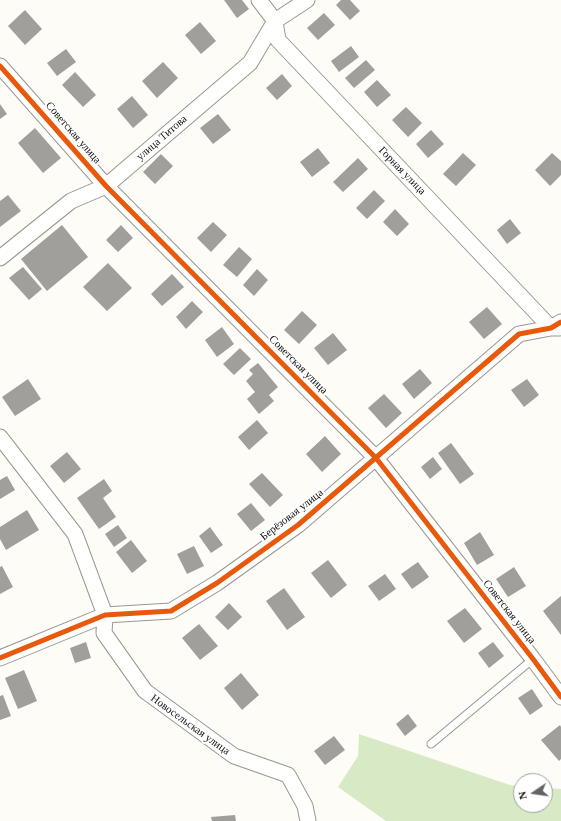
<!DOCTYPE html>
<html>
<head>
<meta charset="utf-8">
<style>
  body { margin:0 }
  #map { position:relative; width:561px; height:821px; overflow:hidden; background:#fdfcf7; font-family:"Times New Roman",serif }
  canvas { display:block }
  .north { position:absolute; left:513px; top:773px; width:40px; height:40px; box-sizing:border-box; background:#fff; border:1px solid #a0a0a0; border-radius:50%; rotate:257deg; font-size:11px; font-weight:700; line-height:16px; text-align:center; color:#111 }
  .north::after { content:''; display:block; margin:auto; width:14px; height:18px; background:#646362; clip-path:polygon(50% 0,100% 100%,50% 72%,0 100%) }
</style>
</head>
<body>
<div id="map">
<canvas width="561" height="821"></canvas>
<div class="north">N</div>
</div>
<script>
const c = document.querySelector('canvas').getContext('2d');
c.lineJoin = 'round';
function paint(path, color) {
  c.fillStyle = color;
  c.fill(path, 'evenodd');
}
function strokePath(path, color, width, dash) {
  c.strokeStyle = color;
  c.lineWidth = width;
  c.lineCap = dash ? 'butt' : 'round';
  c.setLineDash(dash || []);
  c.stroke(path);
}
function label(font, color, halo, rows, align = 'center') {
  c.font = font + ' "Times New Roman",serif';
  c.lineWidth = 4;
  c.setLineDash([]);
  c.textBaseline = 'middle';
  c.strokeStyle = halo;
  c.fillStyle = color;
  for (const [text, x, y, turn = 0] of rows) {
    c.save();
    c.translate(x, y);
    c.rotate((+turn || 0) * Math.PI / 180);
    c.textAlign = isNaN(turn) ? turn : align;
    if (halo) c.strokeText(text, 0, 0);
    c.fillText(text, 0, 0);
    c.restore();
  }
}
const forest = new Path2D(`
  M 359,734 L 510,785 L 521,786 L 521,805 L 545,805 L 545,788 L 561,789 L 561,821 L 386,821 L 338,787 L 358,756 Z`);
const building = new Path2D(`
  M 224,0 L 242,0 L 249,9 L 237,18 Z
  M 341,0 L 350,0 L 360,11 L 350,20 L 336,5 Z
  M 25,10 L 42,29 L 25,45 L 8,26 Z
  M 324,13 L 335,25 L 318,40 L 307,28 Z
  M 200,22 L 216,41 L 201,54 L 185,35 Z
  M 351,46 L 359,57 L 339,72 L 331,61 Z
  M 66,49 L 76,62 L 57,76 L 47,63 Z
  M 366,60 L 375,70 L 354,88 L 345,78 Z
  M 163,62 L 178,78 L 157,98 L 142,81 Z
  M 75,72 L 96,95 L 83,107 L 62,85 Z
  M 282,74 L 292,86 L 277,100 L 266,88 Z
  M 377,80 L 391,95 L 377,107 L 364,92 Z
  M 132,96 L 148,115 L 133,128 L 117,109 Z
  M 0,104 L 7,114 L 0,119 Z
  M 406,107 L 422,123 L 408,137 L 392,120 Z
  M 218,114 L 231,130 L 213,144 L 200,128 Z
  M 35,128 L 61,158 L 43,173 L 18,143 Z
  M 431,130 L 444,144 L 428,158 L 416,144 Z
  M 318,148 L 330,163 L 312,177 L 300,162 Z
  M 463,153 L 476,165 L 456,186 L 443,174 Z
  M 552,153 L 561,161 L 561,175 L 550,186 L 535,170 Z
  M 161,154 L 173,166 L 155,184 L 143,172 Z
  M 358,158 L 368,169 L 343,192 L 333,182 Z
  M 374,190 L 385,201 L 367,219 L 356,208 Z
  M 8,195 L 21,211 L 0,227 L 0,201 Z
  M 395,209 L 409,224 L 397,236 L 383,222 Z
  M 510,219 L 521,233 L 507,244 L 497,230 Z
  M 213,222 L 227,235 L 211,252 L 197,238 Z
  M 62,225 L 88,257 L 47,291 L 21,259 Z
  M 121,225 L 133,238 L 118,252 L 106,240 Z
  M 239,247 L 252,259 L 237,277 L 223,265 Z
  M 108,263 L 132,288 L 107,311 L 83,287 Z
  M 23,267 L 42,289 L 29,300 L 9,278 Z
  M 257,269 L 268,280 L 254,296 L 243,285 Z
  M 172,274 L 184,287 L 162,306 L 151,294 Z
  M 192,301 L 203,312 L 186,329 L 176,317 Z
  M 487,307 L 502,324 L 484,339 L 469,322 Z
  M 302,311 L 317,325 L 299,344 L 284,330 Z
  M 222,327 L 234,344 L 217,357 L 205,340 Z
  M 333,333 L 347,350 L 328,365 L 314,348 Z
  M 240,348 L 251,359 L 234,375 L 223,364 Z
  M 258,363 L 278,387 L 269,395 L 274,401 L 259,414 L 247,399 L 255,392 L 246,381 L 253,374 L 249,370 Z
  M 420,369 L 432,383 L 414,399 L 402,384 Z
  M 28,379 L 41,399 L 15,416 L 2,397 Z
  M 527,379 L 539,395 L 524,407 L 511,390 Z
  M 384,394 L 402,413 L 386,428 L 368,408 Z
  M 257,420 L 268,433 L 249,450 L 238,437 Z
  M 325,436 L 341,454 L 322,472 L 306,454 Z
  M 451,443 L 474,474 L 460,484 L 438,453 Z
  M 67,452 L 81,469 L 64,483 L 50,466 Z
  M 433,457 L 442,469 L 430,479 L 421,467 Z
  M 262,473 L 283,495 L 270,507 L 249,484 Z
  M 7,476 L 15,490 L 0,499 L 0,480 Z
  M 104,479 L 112,491 L 103,498 L 116,517 L 99,529 L 77,498 Z
  M 251,503 L 265,520 L 251,531 L 237,514 Z
  M 27,510 L 39,530 L 6,550 L 0,539 L 0,527 Z
  M 118,525 L 127,538 L 114,547 L 105,534 Z
  M 210,527 L 223,545 L 211,553 L 199,536 Z
  M 480,532 L 494,555 L 477,565 L 464,543 Z
  M 131,540 L 147,561 L 132,573 L 116,552 Z
  M 194,546 L 204,566 L 187,574 L 177,554 Z
  M 328,560 L 347,585 L 331,598 L 311,573 Z
  M 418,562 L 429,577 L 412,589 L 401,574 Z
  M 2,566 L 13,587 L 0,594 L 0,567 Z
  M 514,567 L 526,586 L 508,597 L 496,579 Z
  M 385,574 L 396,589 L 379,601 L 368,586 Z
  M 284,588 L 305,617 L 287,630 L 266,601 Z
  M 561,596 L 561,635 L 543,611 Z
  M 229,603 L 242,617 L 228,630 L 215,617 Z
  M 465,608 L 482,629 L 464,643 L 447,621 Z
  M 199,624 L 218,646 L 200,660 L 182,638 Z
  M 86,642 L 91,658 L 75,663 L 70,648 Z
  M 493,642 L 504,656 L 489,668 L 478,653 Z
  M 24,670 L 37,701 L 18,709 L 5,678 Z
  M 241,673 L 259,695 L 242,710 L 224,688 Z
  M 532,689 L 543,706 L 530,715 L 518,698 Z
  M 3,695 L 11,716 L 0,720 L 0,696 Z
  M 408,714 L 417,726 L 405,736 L 396,724 Z
  M 560,725 L 561,727 L 561,759 L 559,761 L 541,740 Z
  M 334,736 L 345,750 L 325,765 L 314,751 Z
  M 235,815 L 236,821 L 212,821 L 211,817 Z`);
const lane = new Path2D(`
  M 431,744 L 533,659`);
const street = new Path2D(`
  M 259,0 L 275,21 L 278,40 L 551,328 L 559,328
  M 0,66 L 106,186 L 376,458 L 533,659 L 561,697
  M 0,258 L 71,201 L 106,186 L 250,63 L 275,21 L 307,0
  M 0,437 L 75,534 L 105,615 L 104,633 L 145,691 L 234,756 L 288,775 L 305,806 L 308,821
  M 0,658 L 105,615 L 171,611 L 217,583 L 298,525 L 519,334 L 551,328 L 561,322`);
const cycleway = new Path2D(`
  M 0,66 L 106,186 L 376,458 L 533,659 L 561,697
  M 0,658 L 105,615 L 171,611 L 217,583 L 298,525 L 519,334 L 551,328 L 561,322`);
const streetNames = [
  ["Советская улица",73,133,49],
  ["улица Титова",162,138,-41],
  ["Горная улица",402,171,46],
  ["Советская улица",298,365,45],
  ["Берёзовая улица",292,515,-38],
  ["Советская улица",509,612,52],
  ["Новосельская улица",190,725,36]
];
paint(forest, '#d8eac5');
paint(building, '#a19f9c');
strokePath(lane, '#979795', 9);
strokePath(street, '#979795', 17);
strokePath(lane, '#fffffe', 7);
strokePath(street, '#fffffe', 15);
strokePath(cycleway, '#e8590c', 5);
label('11px', '#111', '#fff', streetNames);
</script>
</body>
</html>
